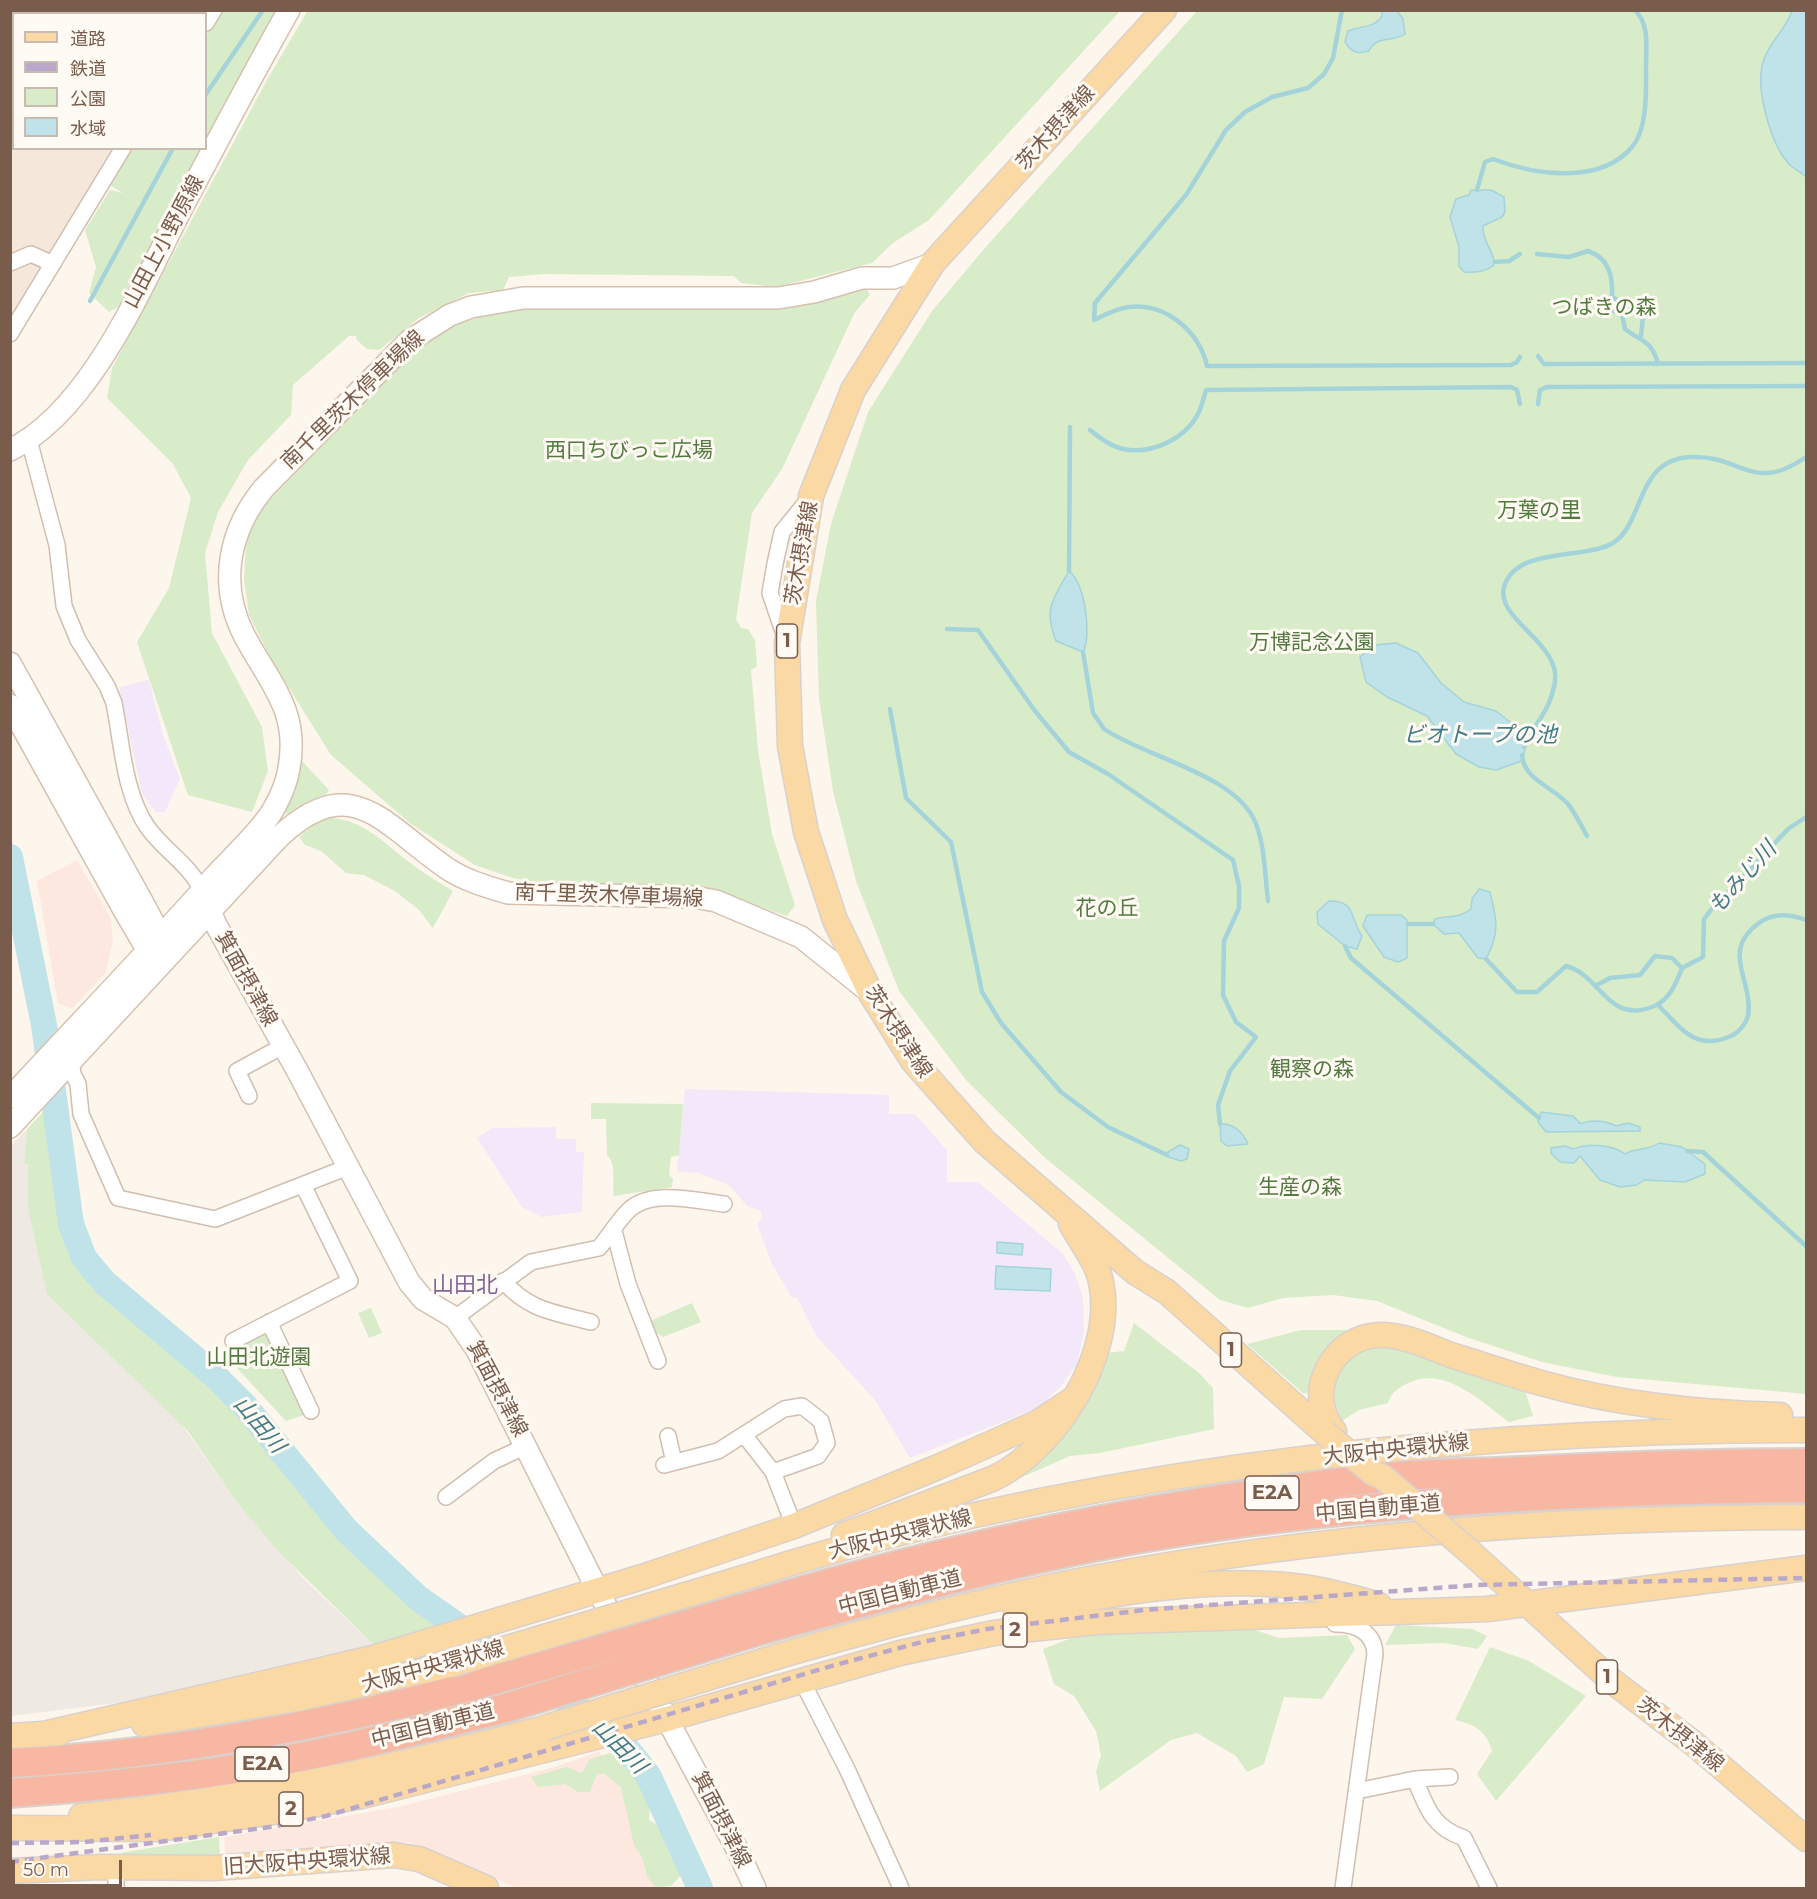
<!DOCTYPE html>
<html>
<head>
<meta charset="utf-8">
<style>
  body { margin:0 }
  #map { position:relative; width:1817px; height:1899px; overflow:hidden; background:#fdf6ec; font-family:Montserrat,"Noto Sans JP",sans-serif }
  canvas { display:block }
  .frame { position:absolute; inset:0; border:12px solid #7a5c4d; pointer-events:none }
  .legend { position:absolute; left:12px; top:12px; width:195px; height:138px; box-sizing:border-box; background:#fffaf3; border:2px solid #cabbb1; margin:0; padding:8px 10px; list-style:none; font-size:18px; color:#7a5c4d }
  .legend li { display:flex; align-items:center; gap:12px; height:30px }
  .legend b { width:30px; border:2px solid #cabbb1 }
  .scale { position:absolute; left:12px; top:1860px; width:110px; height:27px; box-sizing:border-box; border:3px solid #7a5c4d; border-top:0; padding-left:8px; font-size:18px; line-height:21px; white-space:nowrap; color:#7a5c4d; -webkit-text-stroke:4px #fffaf3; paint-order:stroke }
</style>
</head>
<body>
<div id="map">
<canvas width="1817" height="1899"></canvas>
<div class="frame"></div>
<ul class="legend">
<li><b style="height:8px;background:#fbd9a5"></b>道路</li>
<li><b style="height:8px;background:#b9a8c9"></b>鉄道</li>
<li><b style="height:16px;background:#d8ecc9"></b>公園</li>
<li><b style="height:16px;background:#bfe3e8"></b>水域</li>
</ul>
<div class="scale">50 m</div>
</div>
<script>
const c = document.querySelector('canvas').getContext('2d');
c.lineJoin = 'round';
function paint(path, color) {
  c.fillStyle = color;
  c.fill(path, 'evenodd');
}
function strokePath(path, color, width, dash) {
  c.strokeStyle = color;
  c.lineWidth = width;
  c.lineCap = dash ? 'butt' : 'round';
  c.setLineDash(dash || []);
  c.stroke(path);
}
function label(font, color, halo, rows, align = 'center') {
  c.font = font + ' Montserrat,"Noto Sans JP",sans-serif';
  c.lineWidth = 6;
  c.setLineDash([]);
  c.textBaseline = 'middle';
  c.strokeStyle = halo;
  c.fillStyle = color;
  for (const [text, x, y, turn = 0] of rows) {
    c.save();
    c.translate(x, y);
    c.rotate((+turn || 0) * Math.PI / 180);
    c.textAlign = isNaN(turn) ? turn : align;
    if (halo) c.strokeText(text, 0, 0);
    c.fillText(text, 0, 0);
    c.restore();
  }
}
const residential = new Path2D(`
  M 11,11 L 109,11 L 111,13 L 14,14 L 14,148 L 115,149 L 11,321 Z
  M 126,11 L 205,11 L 203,14 L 127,14 Z`);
const commercial = new Path2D(`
  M 77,860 L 111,919 L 113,940 L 106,972 L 72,1009 L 58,1003 L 37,881 Z
  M 599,1751 L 633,1811 L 658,1888 L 517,1888 L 408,1842 L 226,1858 L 224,1837 L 398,1807 L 555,1767 Z`);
const industrial = new Path2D(`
  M 27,1129 L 24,1164 L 28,1164 L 28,1208 L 236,1501 L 304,1579 L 375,1646 L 319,1656 L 123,1702 L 11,1716 L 10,1147 Z`);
const education = new Path2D(`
  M 149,680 L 162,732 L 180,779 L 165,812 L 156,812 L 142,794 L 119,687 Z
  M 685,1089 L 889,1095 L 889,1114 L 915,1114 L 947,1150 L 947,1182 L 978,1182 L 1063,1254 L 1075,1274 L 1083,1297 L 1084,1332 L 1077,1364 L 1061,1386 L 1038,1408 L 910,1458 L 875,1400 L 817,1337 L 797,1298 L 792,1298 L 772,1264 L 757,1224 L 761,1219 L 761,1211 L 747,1206 L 729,1185 L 698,1173 L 677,1171 Z
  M 556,1127 L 556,1139 L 576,1139 L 576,1152 L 584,1152 L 582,1212 L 541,1217 L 522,1207 L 477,1138 L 492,1128 Z`);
const green = new Path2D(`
  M 308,10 L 1120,10 L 1120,11 L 929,220 L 893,243 L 872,263 L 776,287 L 741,283 L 734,276 L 544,274 L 509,277 L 503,290 L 469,293 L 419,318 L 379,350 L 367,349 L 356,339 L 356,336 L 349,336 L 293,385 L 291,415 L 248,460 L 218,512 L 205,553 L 212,633 L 262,727 L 268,771 L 252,812 L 188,795 L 137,642 L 169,588 L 191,498 L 173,464 L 107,398 L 112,368 L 267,80 Z
  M 223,11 L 281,11 L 206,146 L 206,35 Z
  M 1197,11 L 1806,11 L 1806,1394 L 1617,1377 L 1542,1362 L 1466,1337 L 1377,1301 L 1333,1295 L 1283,1298 L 1248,1308 L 1220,1300 L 1044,1157 L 966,1080 L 899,991 L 856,881 L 833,791 L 819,698 L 816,601 L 831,524 L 868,412 L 932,311 L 984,249 Z
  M 130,149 L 204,149 L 127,302 L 109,312 L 89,293 L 96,267 L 85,230 L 110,190 L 123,193 L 110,185 Z
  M 866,288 L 870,295 L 855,312 L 782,469 L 752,513 L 736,619 L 741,628 L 748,629 L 755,640 L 757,666 L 751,670 L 758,750 L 772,834 L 795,905 L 787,916 L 708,889 L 678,885 L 552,885 L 513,878 L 475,865 L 411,824 L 331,755 L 271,659 L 249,615 L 244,580 L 246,540 L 257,513 L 410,356 C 447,325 470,318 516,308 L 836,295 Z
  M 302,761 L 329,790 L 326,795 L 314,799 L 287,815 L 283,810 Z
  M 332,818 C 364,820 385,844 409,862 C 423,873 438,882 453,891 L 433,928 L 419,910 L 395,891 L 364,875 L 346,873 L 321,851 L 305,845 L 299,837 L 319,821 Z
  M 591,1103 L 683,1104 L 679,1155 L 671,1157 L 669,1175 L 673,1179 L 672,1187 L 614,1196 C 612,1184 617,1164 607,1155 L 606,1119 L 591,1119 Z
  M 47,1108 C 54,1150 56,1214 74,1251 C 80,1264 89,1275 98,1285 L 219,1391 L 239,1411 L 328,1522 L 397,1589 L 444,1627 L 375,1646 L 277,1550 L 236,1501 L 187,1430 L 47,1294 L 28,1208 L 28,1164 L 24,1164 L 27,1129 Z
  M 692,1303 L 701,1322 L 663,1337 L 653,1331 L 650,1321 Z
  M 371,1308 L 382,1333 L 369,1338 L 358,1313 Z
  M 1134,1323 L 1199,1373 L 1213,1388 L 1214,1429 L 1100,1453 L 1070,1456 L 1027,1475 L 1015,1476 L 1105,1353 L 1124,1351 Z
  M 269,1328 L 307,1414 L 286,1421 L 223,1353 Z
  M 1301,1330 L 1351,1330 L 1351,1332 L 1314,1390 L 1304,1394 L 1247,1344 Z
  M 1398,1344 L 1525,1390 L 1533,1416 L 1509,1422 C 1480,1401 1444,1364 1406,1384 C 1396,1390 1392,1392 1388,1403 L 1359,1410 L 1340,1422 C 1321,1388 1334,1375 1356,1349 Z
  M 1396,1625 L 1472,1629 L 1487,1636 L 1478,1649 L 1444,1643 L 1385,1645 Z
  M 1095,1629 L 1255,1630 L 1279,1638 L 1347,1635 L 1355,1649 L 1322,1699 L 1284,1697 L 1264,1764 L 1247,1772 L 1236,1756 L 1197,1733 L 1171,1740 L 1100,1791 L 1096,1772 L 1101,1755 L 1096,1731 L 1074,1696 L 1054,1684 L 1043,1649 Z
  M 1490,1647 L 1529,1661 L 1586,1696 L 1496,1801 L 1477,1774 L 1492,1751 C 1486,1731 1475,1724 1455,1720 Z
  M 610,1753 C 633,1767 654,1791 649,1820 L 668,1831 L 674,1845 L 672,1852 L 683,1873 L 671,1886 L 655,1887 L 647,1876 L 642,1857 L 634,1845 L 621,1788 L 605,1774 L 597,1774 L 590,1792 L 578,1792 L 565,1784 L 538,1787 L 531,1777 L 567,1767 L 582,1773 L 590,1759 Z
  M 219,1837 L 220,1859 L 110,1856 L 125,1852 Z`);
const water = new Path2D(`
  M 1382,11 L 1397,11 L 1403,19 L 1405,34 C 1392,43 1376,35 1369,51 C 1357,54 1352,53 1345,42 L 1348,31 C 1361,25 1374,29 1382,16 Z
  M 1792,11 L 1806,11 L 1806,177 C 1802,173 1796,170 1791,166 C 1771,147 1755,89 1763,62 C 1768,43 1786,30 1792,11 Z
  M 1471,190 L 1491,190 L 1504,197 L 1505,212 L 1502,217 L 1483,226 C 1482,243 1496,253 1494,265 C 1486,272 1475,273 1464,272 L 1459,266 L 1459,247 L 1450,217 L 1456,199 L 1469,195 Z
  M 1069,571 C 1085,582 1092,636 1083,652 L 1056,641 C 1043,609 1053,599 1069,571 Z
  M 1396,643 L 1418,653 L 1441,683 L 1464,702 L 1496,711 L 1515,726 L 1527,742 L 1522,761 L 1496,770 L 1479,767 L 1456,754 L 1427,716 L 1387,697 L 1366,682 L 1360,657 L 1375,645 Z
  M 1479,889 L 1490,892 C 1497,920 1500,933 1486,959 L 1478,958 L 1459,933 L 1444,934 L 1433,924 L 1435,919 C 1449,915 1459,919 1471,909 L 1472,899 Z
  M 1329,901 C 1357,901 1349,917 1362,936 L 1357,949 L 1345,946 L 1318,924 L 1317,912 Z
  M 1367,915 L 1401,915 L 1407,920 L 1407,958 L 1398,962 L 1384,957 L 1363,926 Z
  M 1541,1112 L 1573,1116 L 1581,1124 C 1591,1119 1607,1121 1616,1126 L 1628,1123 L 1640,1127 L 1640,1131 L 1546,1132 L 1538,1122 Z
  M 1220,1124 C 1234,1123 1243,1133 1248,1144 L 1227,1146 L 1221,1141 Z
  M 1659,1143 L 1682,1147 L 1705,1164 L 1705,1174 L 1685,1182 L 1644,1180 L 1637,1185 L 1620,1187 L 1600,1180 L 1580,1156 L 1574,1163 L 1560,1162 L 1551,1153 L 1551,1148 L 1565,1146 L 1573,1149 C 1587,1143 1612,1144 1625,1154 C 1637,1147 1647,1151 1659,1143 Z
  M 1180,1145 L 1189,1149 L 1187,1159 L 1181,1161 L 1168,1157 L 1168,1152 Z
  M 997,1242 L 1023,1244 L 1022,1255 L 997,1253 Z
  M 996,1266 L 1051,1269 L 1050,1291 L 995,1289 Z`);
const stream = new Path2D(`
  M 1342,10 L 1333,58 L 1324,74 L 1308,88 L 1272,97 L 1245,112 L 1226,130 L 1186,195 L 1095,303 L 1094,320 C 1105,315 1117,308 1129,307 C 1166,303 1199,331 1207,366 L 1511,365 L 1517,362 L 1520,357
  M 206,94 L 263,10
  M 1477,190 L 1485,162 L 1493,159 C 1534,175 1600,185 1632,147 C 1648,128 1646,90 1646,67 C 1646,46 1650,26 1635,10
  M 1537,254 L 1569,257 L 1588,251 C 1609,258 1613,276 1612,296 L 1607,302 L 1608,309 L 1622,314 L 1625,329 C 1640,341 1652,340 1658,364
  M 1495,262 L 1509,261 L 1520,254
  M 1612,296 L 1626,308 L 1643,317 L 1641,336
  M 90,301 L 173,148
  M 1538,356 L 1544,364 L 1806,363
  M 1538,404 L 1540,390 L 1547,387 L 1806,386
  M 1090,430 C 1100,438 1110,446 1123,449 C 1151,455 1186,439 1199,412 C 1202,405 1204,397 1206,390 L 1511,387 L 1517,390 L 1520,404
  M 1069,571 L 1070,427
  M 947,629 L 978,630 L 1035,711 L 1069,752 L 1108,774 L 1233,860 L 1239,886 L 1239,908 L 1224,941 L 1223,995 L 1236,1022 L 1256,1037 L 1230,1071 L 1218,1105 L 1220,1124
  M 1083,652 L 1093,713 L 1104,729 C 1147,758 1238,775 1256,824 C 1265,847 1265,877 1268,901
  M 890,709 L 906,798 L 951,842 L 982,992 L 1001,1023 L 1061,1092 L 1108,1127 L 1167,1155
  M 1524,747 C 1535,722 1549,714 1555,682 C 1561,643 1495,619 1504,587 C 1516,546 1584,560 1613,543 C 1645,523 1635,459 1691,457 C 1742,455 1753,494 1806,457
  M 1522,755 C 1524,780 1552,786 1568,804 C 1575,813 1581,825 1587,836
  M 1408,924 L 1433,924
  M 1345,946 L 1351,958 L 1539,1118
  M 1486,959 L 1517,992 L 1537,992 L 1566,966 C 1601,975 1607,1024 1652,1007 C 1669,1001 1676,984 1682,968 L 1703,957 L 1704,919 L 1720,898 L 1731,890 L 1788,829 L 1806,817
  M 1595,986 L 1610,978 L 1640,975 L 1655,956 L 1672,958 L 1682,968
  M 1658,1005 C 1681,1028 1695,1052 1731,1036 C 1738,1033 1746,1024 1748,1016 C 1754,980 1719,952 1759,923 C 1774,912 1790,914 1806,920
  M 1687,1151 L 1703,1152 L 1806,1246`);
const river = new Path2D(`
  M 10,857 L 44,1025 L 71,1224 L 84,1258 L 105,1283 L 213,1374 L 245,1406 L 346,1530 L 418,1598 L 595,1721 L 624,1745 L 648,1775 L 700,1888`);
const minor = new Path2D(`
  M 118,10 L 119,14
  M 206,23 L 214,10
  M 10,263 L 31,254 L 53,264
  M 10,334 L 123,148
  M 29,440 L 57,545 L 64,606 L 78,640 L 107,686 L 114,703 C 122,743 124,794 148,828 C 165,851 190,865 202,891
  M 785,637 L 770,593 L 775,564 L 782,532 L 808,500
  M 70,1055 L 73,1074 L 78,1084 L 81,1114 L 118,1198 L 215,1219 L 348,1167
  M 249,1096 L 237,1071 L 283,1046
  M 614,1231 L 628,1284 L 658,1361
  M 503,1281 C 530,1311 553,1312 591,1322
  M 455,1318 L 531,1262 L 599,1248 C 609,1236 617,1222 628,1211 C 650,1188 697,1201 724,1204
  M 269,1322 L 311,1411
  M 233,1341 L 350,1281 L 303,1185
  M 668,1436 L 674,1462
  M 745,1436 L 773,1472 L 794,1526
  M 664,1465 L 718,1451 L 784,1409 L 802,1406 L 821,1421 L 827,1443 L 818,1456 L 773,1472
  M 446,1497 L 494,1461 L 526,1446
  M 1335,1624 C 1355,1624 1374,1631 1375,1654 L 1343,1888
  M 802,1681 L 847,1769 L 901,1888
  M 1415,1779 C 1426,1807 1433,1828 1464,1838 L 1489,1888
  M 1357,1791 L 1415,1779 L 1450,1777
  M 116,1888 L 116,1868`);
const secondary = new Path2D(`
  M 10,450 C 91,411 143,283 183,206 C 218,140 252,75 289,10
  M 10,663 L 143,903 L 161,937 L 163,950
  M 10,705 L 125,912 L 148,951 L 158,957
  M 202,891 L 215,923 L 298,1072 L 409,1282 L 423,1299 L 455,1318 L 477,1350 L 598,1591 L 737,1849 L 755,1888
  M 10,1098 C 78,1024 148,953 213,878 C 231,858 261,831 273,810 C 280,798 287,781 289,768 C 300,710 268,681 244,635 C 218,584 229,530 264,488 L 409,341 L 450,315 L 471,307 L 523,298 L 778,298 L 814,292 L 862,278 L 893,278 L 932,264
  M 10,1127 L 279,837 C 353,768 384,826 448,869 C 466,881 488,887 508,893 L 694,897 L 716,901 L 801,937 L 867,990`);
const primary = new Path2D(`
  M 1164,10 L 932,264 L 853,390 L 811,496 L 787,643 L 790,746 L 806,832 L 835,920 L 870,992 L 913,1061 L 985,1142 L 1135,1272 L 1167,1292 L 1324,1432
  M 1334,1431 C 1303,1394 1332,1336 1380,1335 C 1406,1335 1429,1347 1454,1356 C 1483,1365 1512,1375 1541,1383 C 1620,1405 1699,1413 1780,1415
  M 844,1535 L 992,1479 C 1056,1450 1116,1353 1101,1282 C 1097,1262 1081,1242 1071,1224
  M 1470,1552 L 1612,1681 L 1693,1743 L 1806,1839
  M 736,1580 C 1081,1469 1446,1430 1806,1430
  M 1016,1611 C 1106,1595 1203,1576 1294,1586 C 1323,1589 1351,1597 1379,1605
  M 779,1656 C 883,1626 988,1598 1094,1578 C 1329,1534 1568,1517 1806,1517
  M 144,1724 L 296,1699 L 450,1665
  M 44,1734 L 373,1658 L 642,1577 L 794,1526 L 938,1467 L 1037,1423 L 1075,1398
  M 10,1736 L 59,1733
  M 81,1816 C 239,1801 391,1768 544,1728
  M 10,1828 L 160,1829 L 268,1813 L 362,1796 L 667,1719 L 900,1653 L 994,1633 L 1096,1622 L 1487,1609 L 1806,1568
  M 10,1871 L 101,1867 L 215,1868 L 394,1855 L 419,1859 L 486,1888`);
const motorway = new Path2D(`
  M 750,1606 C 957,1544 1171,1501 1387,1477 C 1432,1473 1477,1473 1521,1471 C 1616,1466 1711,1463 1806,1463
  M 764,1629 C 899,1592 1034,1555 1172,1533 C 1381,1500 1595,1490 1806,1488
  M 10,1763 C 170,1755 326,1725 480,1684
  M 10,1793 C 96,1787 180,1779 264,1764 C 347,1749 428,1728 509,1707`);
const rail = new Path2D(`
  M 10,1843 L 84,1842 L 151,1835
  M 10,1862 L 277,1826 L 326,1816 L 835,1665 L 922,1642 L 987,1629 L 1144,1610 L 1476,1585 L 1806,1578`);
const primaryBridge = new Path2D(`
  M 1324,1432 L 1373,1473 L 1383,1477 L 1470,1552
  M 450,1665 L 736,1580
  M 544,1728 L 779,1656`);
const motorwayBridge = new Path2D(`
  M 480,1684 L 750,1606
  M 509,1707 L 764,1629`);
const shields = [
  [787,641,21],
  [1231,1350,21],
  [1272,1493,54],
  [1015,1630,24],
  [1607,1677,21],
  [262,1764,54],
  [291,1809,24]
];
const shieldNames = [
  ["1",787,641],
  ["1",1231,1350],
  ["E2A",1272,1493],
  ["2",1015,1630],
  ["1",1607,1677],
  ["E2A",262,1764],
  ["2",291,1809]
];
const streetNames = [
  ["茨木摂津線",1056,128,-48],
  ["山田上小野原線",164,242,-62],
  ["南千里茨木停車場線",353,400,-44],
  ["茨木摂津線",802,553,-80],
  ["南千里茨木停車場線",609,896,2],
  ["箕面摂津線",246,979,61],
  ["茨木摂津線",898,1032,57],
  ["箕面摂津線",497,1389,62],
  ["大阪中央環状線",1396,1450,-6],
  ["中国自動車道",1378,1509,-5],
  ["大阪中央環状線",900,1535,-14],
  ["中国自動車道",900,1593,-14],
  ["大阪中央環状線",433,1667,-15],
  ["中国自動車道",433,1726,-14],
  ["茨木摂津線",1680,1735,39],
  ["箕面摂津線",721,1820,63],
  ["旧大阪中央環状線",307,1862,-4]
];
const parkNames = [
  ["つばきの森",1604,308],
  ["西口ちびっこ広場",629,451],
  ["万葉の里",1539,511],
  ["万博記念公園",1312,643],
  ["花の丘",1107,909],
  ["観察の森",1312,1070],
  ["生産の森",1300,1188],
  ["山田北遊園",259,1358]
];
const waterNames = [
  ["ビオトープの池",1480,736],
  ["もみじ川",1743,878,-48],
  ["山田川",259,1425,50],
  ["山田川",619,1747,45]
];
const neighbourhoodNames = [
  ["山田北",465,1286]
];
paint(residential, '#f5e8da');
paint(commercial, '#fde8e0');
paint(industrial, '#efe9e4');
paint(education, '#f3e8fa');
paint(green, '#d8ecc9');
paint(water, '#bfe3e8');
strokePath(water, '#a5d3da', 1.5);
strokePath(stream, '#a5d3da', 4.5);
strokePath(river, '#bfe3e8', 26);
strokePath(minor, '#d1beb0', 18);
strokePath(secondary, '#d6c0b0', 24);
strokePath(primary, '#dad1cd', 27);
strokePath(motorway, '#dad1cd', 32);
strokePath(minor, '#fff', 15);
strokePath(secondary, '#fff', 21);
strokePath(primary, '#fbd9a5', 24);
strokePath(motorway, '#f7b7a3', 28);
strokePath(rail, '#b9a8c9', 4.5, [9, 6]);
strokePath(primaryBridge, '#dad1cd', 27, []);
strokePath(motorwayBridge, '#dad1cd', 32, []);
strokePath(primaryBridge, '#fbd9a5', 24);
strokePath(motorwayBridge, '#f7b7a3', 28);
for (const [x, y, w] of shields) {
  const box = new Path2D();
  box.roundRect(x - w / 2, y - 17, w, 34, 4.5);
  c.fillStyle = '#fffaf3';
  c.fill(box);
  strokePath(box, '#7a5c4d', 1.5);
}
label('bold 20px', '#7a5c4d', null, shieldNames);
label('21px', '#7a5c4d', '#fffaf3', streetNames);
label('21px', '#537a41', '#fffaf3', parkNames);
label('italic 22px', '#437c86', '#fffaf3', waterNames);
label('22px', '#846695', '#fffaf3', neighbourhoodNames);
</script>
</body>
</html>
